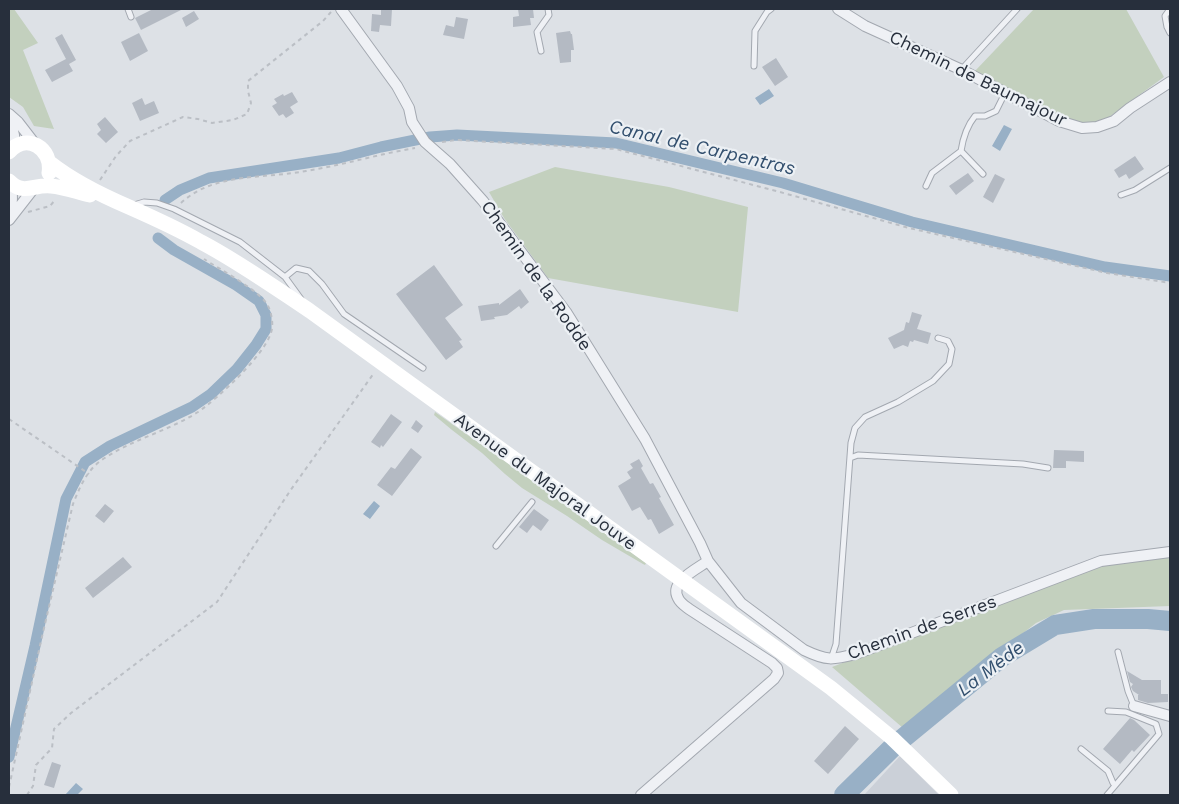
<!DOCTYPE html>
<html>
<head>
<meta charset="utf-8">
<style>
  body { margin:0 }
  #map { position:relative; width:1179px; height:804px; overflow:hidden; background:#dde1e6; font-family:"Work Sans",sans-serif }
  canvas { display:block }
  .frame { position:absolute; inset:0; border:10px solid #272f3c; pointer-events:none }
</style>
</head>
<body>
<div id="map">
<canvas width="1179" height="804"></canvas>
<div class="frame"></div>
</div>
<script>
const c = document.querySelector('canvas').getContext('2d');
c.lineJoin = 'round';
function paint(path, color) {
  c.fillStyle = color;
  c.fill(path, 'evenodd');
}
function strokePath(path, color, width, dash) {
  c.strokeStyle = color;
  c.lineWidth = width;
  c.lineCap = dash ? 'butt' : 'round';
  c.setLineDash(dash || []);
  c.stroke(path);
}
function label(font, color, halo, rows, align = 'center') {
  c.font = font + ' "Work Sans",sans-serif';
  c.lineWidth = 4.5;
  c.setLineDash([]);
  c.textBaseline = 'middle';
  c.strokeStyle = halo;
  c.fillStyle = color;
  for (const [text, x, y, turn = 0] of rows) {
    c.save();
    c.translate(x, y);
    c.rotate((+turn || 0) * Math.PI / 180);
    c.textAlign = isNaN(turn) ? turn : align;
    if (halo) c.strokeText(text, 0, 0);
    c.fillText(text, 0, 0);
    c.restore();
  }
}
const built = new Path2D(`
  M 900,756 L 939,795 L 864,795 Z`);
const green = new Path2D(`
  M 9,9 L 14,9 L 38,43 L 23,50 L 54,129 L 34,126 L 23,107 L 9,97 Z
  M 1034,9 L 1126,9 L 1164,77 L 1101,123 L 1082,124 L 1063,118 L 975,71 Z
  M 555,167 L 669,187 L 748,207 L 738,312 L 548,278 L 504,218 L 489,192 Z
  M 435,412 L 513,467 L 646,563 L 645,565 L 643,564 L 602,540 L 567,516 L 522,488 L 505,474 L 482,453 L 452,430 L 434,415 Z
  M 1170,556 L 1170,606 L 1064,610 L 1036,623 L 903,728 L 832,667 L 1081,572 L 1107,564 Z`);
const water = new Path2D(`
  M 769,89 L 774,96 L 760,105 L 755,98 Z
  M 1004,125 L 1012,129 L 1000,151 L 992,146 Z
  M 374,501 L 380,506 L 370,519 L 363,514 Z
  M 76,783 L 83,789 L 77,795 L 65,795 Z`);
const canal = new Path2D(`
  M 165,200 L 180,190 L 209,178 L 339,158 L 381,147 L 430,137 L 457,135 L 616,143 L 783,183 L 912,222 L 1105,267 L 1170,276
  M 9,757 L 35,646 L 66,499 L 85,462 L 110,446 L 192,407 L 211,394 L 237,369 L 256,345 L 266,329 L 266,315 L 259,301 L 236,285 L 174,250 L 158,238`);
const river = new Path2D(`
  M 844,795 L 896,744 L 1002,657 L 1055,625 L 1094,619 L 1148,619 L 1170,621`);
const building = new Path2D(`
  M 153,9 L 183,9 L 141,30 L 135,18 Z
  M 381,9 L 392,9 L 391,26 L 380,25 L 379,32 L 371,31 L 372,14 L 381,15 Z
  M 518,9 L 533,9 L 534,18 L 530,18 L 531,25 L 513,27 L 513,17 L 519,16 Z
  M 194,11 L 199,19 L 186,27 L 182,18 Z
  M 456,17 L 468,19 L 464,39 L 443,35 L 446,25 L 454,27 Z
  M 570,31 L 571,34 L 572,34 L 574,50 L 571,50 L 571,62 L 560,63 L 556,33 Z
  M 139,33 L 148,51 L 130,61 L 121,42 Z
  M 62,34 L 76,60 L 69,64 L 73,71 L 52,82 L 45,70 L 66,59 L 55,38 Z
  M 776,58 L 788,77 L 775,86 L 762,67 Z
  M 292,92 L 298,102 L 290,107 L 294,113 L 286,118 L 283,114 L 279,116 L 272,106 L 277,103 L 274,99 L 283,94 L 284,96 Z
  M 142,98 L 145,105 L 154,101 L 159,113 L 140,121 L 132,103 Z
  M 105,117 L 118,132 L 106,143 L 97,134 L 101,130 L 97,124 Z
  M 1135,156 L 1144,169 L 1129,179 L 1126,174 L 1119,178 L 1114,170 Z
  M 968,173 L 974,181 L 956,195 L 949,186 Z
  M 995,174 L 1005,179 L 993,203 L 983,197 Z
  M 434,265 L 463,305 L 445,318 L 462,340 L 459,341 L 463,347 L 446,360 L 396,294 Z
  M 520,289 L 529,302 L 521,309 L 519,306 L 507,315 L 494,317 L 495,319 L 481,321 L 478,306 L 499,303 L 499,305 Z
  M 912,312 L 922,315 L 917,329 L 931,333 L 928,344 L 914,340 L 913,342 L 910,341 L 908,347 L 903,345 L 894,349 L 888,338 L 904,330 L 906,322 L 909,323 Z
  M 391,414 L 402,422 L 383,447 L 381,445 L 380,448 L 371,442 Z
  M 416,420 L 423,426 L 418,433 L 411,428 Z
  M 411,448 L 422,457 L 392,496 L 377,485 L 391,467 L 395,469 Z
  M 1054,450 L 1084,451 L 1084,462 L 1066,461 L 1066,468 L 1053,468 Z
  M 639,459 L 643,466 L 641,468 L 650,484 L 653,483 L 661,497 L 659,498 L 674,525 L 659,534 L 651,519 L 648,520 L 640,507 L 632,511 L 618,486 L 631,478 L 627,472 L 633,468 L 630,464 Z
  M 105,504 L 114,511 L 104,523 L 95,516 Z
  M 534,509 L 549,520 L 541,531 L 533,525 L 527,533 L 519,527 Z
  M 123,557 L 132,567 L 93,598 L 85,588 Z
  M 1127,671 L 1142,680 L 1161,680 L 1161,694 L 1168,694 L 1168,702 L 1148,703 L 1138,700 L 1138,695 L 1139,695 L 1133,691 L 1131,687 L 1133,684 L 1130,682 Z
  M 1130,718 L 1134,720 L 1150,735 L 1134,752 L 1132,750 L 1120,764 L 1103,749 Z
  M 845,726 L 859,739 L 828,774 L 814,761 Z
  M 52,762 L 61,765 L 54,788 L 44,785 Z`);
const path = new Path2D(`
  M 442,142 L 456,140 L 616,149 L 780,192 L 909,228 L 1107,273 L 1170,283
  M 100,180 L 116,156 L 130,141 L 183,117 L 198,119 L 212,123 L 233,120 L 247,114 L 251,103 L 248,91 L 248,81 L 323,21 L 331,12
  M 181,203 C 214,172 265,179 306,171 C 343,165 379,154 415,148
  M 28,212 L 50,206 L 55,200
  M 9,419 L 89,474
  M 9,787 L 41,641 L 73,504 C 79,489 86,472 99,462 C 129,440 167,432 198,412 C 217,399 270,351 272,328 C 273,322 271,311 268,306 C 261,291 219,269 204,259
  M 27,795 L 33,786 L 36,765 L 52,748 L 54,729 L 71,713 L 217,602 L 290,491 L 374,373`);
const lane = new Path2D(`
  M 128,9 L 131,17
  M 1170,9 L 1165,16 L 1167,27 L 1170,33
  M 541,51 L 537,32 L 549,15 L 548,9
  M 754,66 L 755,31 L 767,12 L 771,9
  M 962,69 L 1017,9
  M 961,151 L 983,174
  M 926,186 L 932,173 L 961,151 C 963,138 966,127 975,116 L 985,116 L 996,111 L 1005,93
  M 1121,195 L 1135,190 L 1170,168
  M 134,205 L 144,202 L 157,203 L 174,209 L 240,242 L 285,277 L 301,299
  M 285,277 L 296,268 L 309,271 L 322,284 L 344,314 L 423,368
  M 850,458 L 858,455 L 1023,464 L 1048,468
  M 496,546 L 532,502
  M 1118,652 L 1128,691 L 1134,706
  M 831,659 L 836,644 L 851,443 L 855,428 L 865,417 L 898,402 L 933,381 L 949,364 L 952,349 L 948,341 L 938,338
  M 1081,749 L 1108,771 L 1113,783 L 1115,785
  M 1107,795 L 1159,734 L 1156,724 L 1126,712 L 1108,711`);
const street = new Path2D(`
  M 341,9 L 397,86 L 409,108 L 412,122 L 425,142 L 450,164 L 483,201 L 566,312 L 645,439 L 700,543 L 708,561 L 741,603 L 804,650 C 827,661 832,660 856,654 L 1101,561 L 1170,552
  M 838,9 L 865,26 L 962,70 L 1059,121 L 1082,128 L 1097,127 L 1114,121 L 1130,108 L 1170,82
  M 9,114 L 18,122 L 35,144
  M 9,116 L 14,135 L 14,147
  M 10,218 C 12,206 13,195 11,183
  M 9,220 L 34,188
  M 1134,706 L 1170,716
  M 641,795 L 774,679 L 778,673 L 777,668 L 772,663 L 689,609 C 685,606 680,603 678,598 C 669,582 697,569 708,561`);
const secondary = new Path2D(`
  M 9,152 C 26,132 53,148 49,173
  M 50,163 C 74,182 101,195 129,207 C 154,218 178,229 201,242 C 239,262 274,287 310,311 L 831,688 L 892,738 L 951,795
  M 9,181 C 24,196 33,184 51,186 C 64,187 77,192 90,195`);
const streetNames = [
  ["Chemin de Baumajour",978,79,26],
  ["Chemin de la Rodde",536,276,55],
  ["Avenue du Majoral Jouve",545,482,36],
  ["Chemin de Serres",922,628,-20]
];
const waterNames = [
  ["Canal de Carpentras",702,148,13],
  ["La Mède",991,669,-37]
];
paint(built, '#cbd0d8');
paint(green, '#c3d0be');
paint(water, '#98b0c6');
strokePath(canal, '#98b0c6', 11);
strokePath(river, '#98b0c6', 20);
paint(building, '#b4bac3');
strokePath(lane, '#a3a8b0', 7);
strokePath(street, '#a3a8b0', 12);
strokePath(path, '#bbbfc5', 2, [4, 4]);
strokePath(lane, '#eff1f5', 5);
strokePath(street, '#eff1f5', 10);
strokePath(secondary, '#fff', 15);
label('18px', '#272f3c', '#ecf0f4', streetNames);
label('italic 19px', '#324f6e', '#ecf0f4', waterNames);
</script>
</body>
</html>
